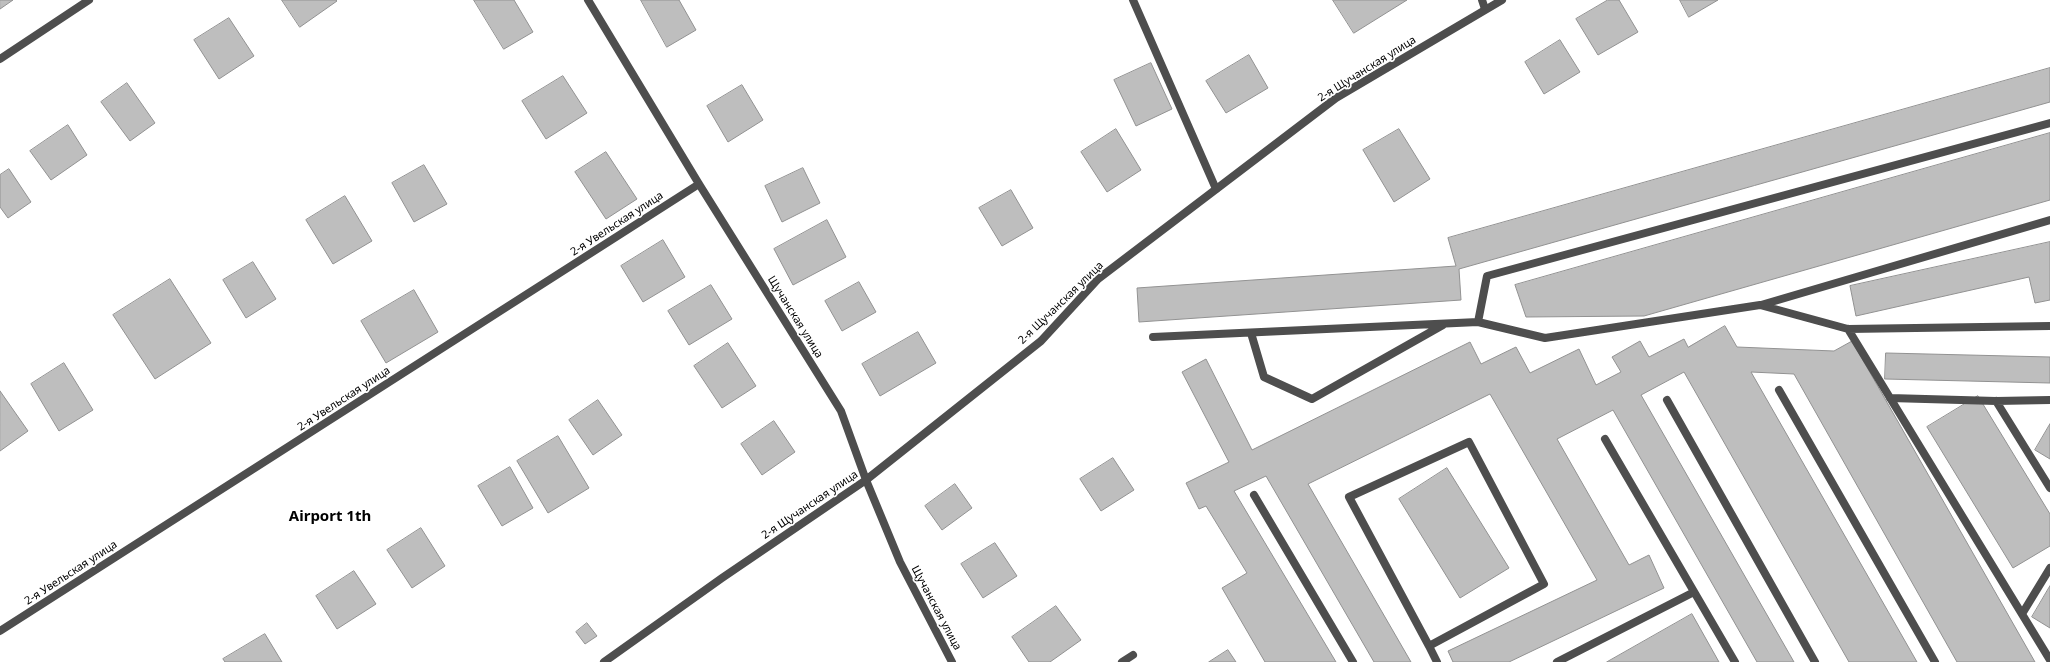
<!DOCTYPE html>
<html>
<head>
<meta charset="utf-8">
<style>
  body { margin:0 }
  canvas { display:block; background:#fff }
</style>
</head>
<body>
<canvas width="2050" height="662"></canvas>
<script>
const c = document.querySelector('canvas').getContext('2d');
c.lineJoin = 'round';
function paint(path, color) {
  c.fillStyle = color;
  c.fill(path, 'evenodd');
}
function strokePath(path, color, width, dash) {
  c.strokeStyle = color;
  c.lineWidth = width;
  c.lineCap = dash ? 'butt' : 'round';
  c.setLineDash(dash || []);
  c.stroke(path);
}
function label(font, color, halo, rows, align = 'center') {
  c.font = font + ' "Noto Sans",sans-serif';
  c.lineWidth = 3.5;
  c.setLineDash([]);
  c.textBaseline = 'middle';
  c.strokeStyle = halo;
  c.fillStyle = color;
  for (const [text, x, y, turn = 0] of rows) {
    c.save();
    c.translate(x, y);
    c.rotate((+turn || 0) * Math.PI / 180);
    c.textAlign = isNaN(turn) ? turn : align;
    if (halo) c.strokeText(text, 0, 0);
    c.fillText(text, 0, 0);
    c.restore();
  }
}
const building = new Path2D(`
  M 0,0 L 13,0 L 0,9 Z
  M 282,0 L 336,0 L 337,1 L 300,27 Z
  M 474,0 L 514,0 L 533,32 L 504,49 Z
  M 641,0 L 679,0 L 696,30 L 667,47 Z
  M 1333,0 L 1407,0 L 1354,33 Z
  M 1608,0 L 1619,0 L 1638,32 L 1598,55 L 1576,19 Z
  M 1680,0 L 1718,0 L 1689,17 Z
  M 229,18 L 254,56 L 219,79 L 194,40 Z
  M 1560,40 L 1580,72 L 1544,94 L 1525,62 Z
  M 1249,55 L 1268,88 L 1226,113 L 1206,81 Z
  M 1151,63 L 1172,109 L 1136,126 L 1114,80 Z
  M 2050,68 L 2050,102 L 1459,269 L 1461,300 L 1139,322 L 1137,288 L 1456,266 L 1448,238 Z
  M 563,76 L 587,113 L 546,139 L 522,101 Z
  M 127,83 L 155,123 L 130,141 L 101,102 Z
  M 742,85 L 763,120 L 728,142 L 707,106 Z
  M 68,125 L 87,155 L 51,180 L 30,151 Z
  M 1116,129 L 1141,170 L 1107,192 L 1081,152 Z
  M 1399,129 L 1430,179 L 1394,202 L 1363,150 Z
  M 2050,133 L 2050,200 L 1644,316 L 1526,317 L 1515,285 Z
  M 606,152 L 637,199 L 606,219 L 575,172 Z
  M 424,165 L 447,204 L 414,222 L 392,183 Z
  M 803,168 L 820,203 L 782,222 L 765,186 Z
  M 9,169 L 31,202 L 8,218 L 0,207 L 0,175 Z
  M 1011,190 L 1033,228 L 1002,246 L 979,208 Z
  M 345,196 L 372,241 L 333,264 L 306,220 Z
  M 827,220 L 846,257 L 793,285 L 774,249 Z
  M 663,240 L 685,277 L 643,302 L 621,266 Z
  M 2050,242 L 2050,300 L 2035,303 L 2029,277 L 1856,316 L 1850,286 Z
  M 253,262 L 276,299 L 246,318 L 223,280 Z
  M 170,279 L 211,343 L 155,379 L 113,315 Z
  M 859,282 L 876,312 L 842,331 L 825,301 Z
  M 711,285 L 732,319 L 689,345 L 668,311 Z
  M 414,290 L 438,332 L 386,363 L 361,321 Z
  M 1725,326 L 1737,347 L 1834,351 L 1852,341 L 2035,662 L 1957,662 L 1794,374 L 1751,372 L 1917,662 L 1849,662 L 1684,372 L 1641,395 L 1794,662 L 1757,662 L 1613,410 L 1557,439 L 1629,565 L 1649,555 L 1664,588 L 1509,662 L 1453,662 L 1448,651 L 1597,580 L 1490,394 L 1308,484 L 1411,662 L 1374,662 L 1266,476 L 1234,491 L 1336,662 L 1265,662 L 1222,588 L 1247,573 L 1206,506 L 1199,509 L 1186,483 L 1229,462 L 1182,372 L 1206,359 L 1252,450 L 1470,342 L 1481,364 L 1516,347 L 1530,373 L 1579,349 L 1596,385 L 1621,372 L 1612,357 L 1640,341 L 1649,357 L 1684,339 L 1688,347 Z
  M 918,332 L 936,363 L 880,396 L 862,364 Z
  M 728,343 L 756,386 L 722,408 L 694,366 Z
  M 1886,353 L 2050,357 L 2050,383 L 1885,379 Z
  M 64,363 L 93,410 L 59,431 L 31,384 Z
  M 0,391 L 28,431 L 0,451 Z
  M 1978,396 L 2050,514 L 2050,546 L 2013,568 L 1927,427 Z
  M 598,400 L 622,435 L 593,455 L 569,420 Z
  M 774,421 L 795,452 L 762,475 L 741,444 Z
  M 2050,424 L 2050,459 L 2035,450 Z
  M 558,436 L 589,488 L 548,513 L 517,461 Z
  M 1113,458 L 1134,490 L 1101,511 L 1080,479 Z
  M 510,467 L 533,508 L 502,526 L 478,486 Z
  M 1447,468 L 1509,568 L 1460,598 L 1399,499 Z
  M 955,484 L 972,508 L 942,530 L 925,506 Z
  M 421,528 L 445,566 L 412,588 L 387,550 Z
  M 995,543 L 1017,576 L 983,598 L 961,564 Z
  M 354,571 L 376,604 L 337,629 L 316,596 Z
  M 2050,586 L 2050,628 L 2032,617 Z
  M 1056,606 L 1081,640 L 1050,662 L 1029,662 L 1012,637 Z
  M 1692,614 L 1719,662 L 1607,662 Z
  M 587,623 L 597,636 L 585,644 L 576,632 Z
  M 265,634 L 282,662 L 225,662 L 223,659 Z
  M 1228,650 L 1236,662 L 1209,662 Z`);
const lane = new Path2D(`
  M 1133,0 L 1216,189
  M 1482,0 L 1485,9
  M 1761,305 L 2050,220
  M 1478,322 L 1487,276 L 2050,123
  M 1848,329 L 2050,660
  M 1251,333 L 1264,377 L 1312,399 L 1443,325
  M 1153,337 L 1478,322 L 1545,338 L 1760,305 L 1848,329 L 2050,326
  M 1779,390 L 1935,662
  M 1890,398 L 1996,401 L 2050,400
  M 1667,400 L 1815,662
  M 1996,401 L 2050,488
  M 1605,439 L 1735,662
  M 1254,495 L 1353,662
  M 2022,614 L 2050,568
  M 1429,646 L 1544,584 L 1469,442 L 1349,497 L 1429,646 L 1437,662
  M 1122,662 L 1133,655
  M 1557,662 L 1694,592`);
const street = new Path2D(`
  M 588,0 L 699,184 L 841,411 L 866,480 L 900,562 L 952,662
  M 0,59 L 89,0
  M 0,631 L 699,184
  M 604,662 L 722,578 L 866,480 L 1041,341 L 1098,279 L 1336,98 L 1502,0`);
const streetNames = [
  ["2-я Щучанская улица",1367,69,-32],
  ["2-я Увельская улица",617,224,-33],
  ["2-я Щучанская улица",1061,303,-44],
  ["Щучанская улица",795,317,58],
  ["2-я Увельская улица",344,399,-33],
  ["2-я Щучанская улица",810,505,-34],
  ["2-я Увельская улица",71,573,-33],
  ["Щучанская улица",936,608,62]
];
const districtNames = [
  ["Airport 1th",330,517]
];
paint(building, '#bebebe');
strokePath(building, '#929292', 1);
strokePath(lane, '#4e4e4e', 8);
strokePath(street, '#4e4e4e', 8);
label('11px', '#000', '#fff', streetNames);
label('bold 15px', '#000', '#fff', districtNames);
</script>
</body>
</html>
